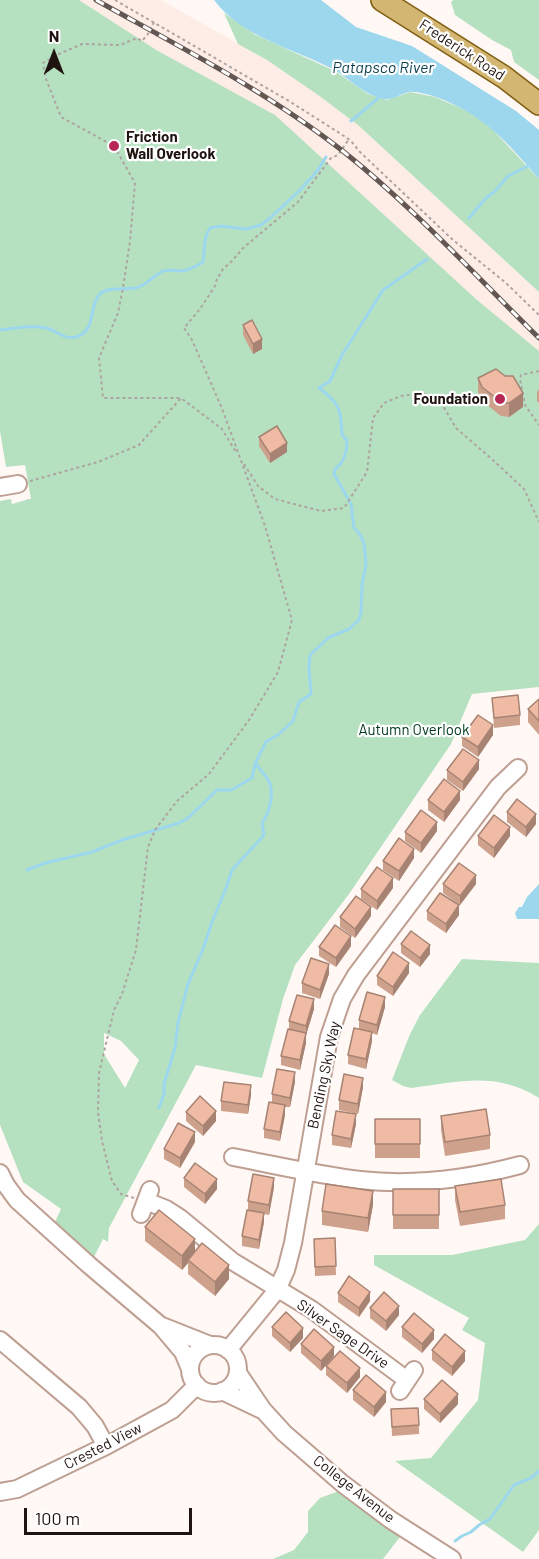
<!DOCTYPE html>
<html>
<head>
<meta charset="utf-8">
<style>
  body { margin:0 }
  #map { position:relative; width:539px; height:1559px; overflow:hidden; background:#fff8f5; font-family:Barlow,sans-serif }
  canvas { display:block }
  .north { position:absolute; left:24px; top:24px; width:60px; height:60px; -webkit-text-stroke:4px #fff; paint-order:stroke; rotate:0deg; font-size:16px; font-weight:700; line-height:24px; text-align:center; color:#201410 }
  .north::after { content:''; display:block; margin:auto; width:21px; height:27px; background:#201410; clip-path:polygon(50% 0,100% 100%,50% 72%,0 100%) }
  .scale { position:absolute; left:24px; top:1508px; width:168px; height:27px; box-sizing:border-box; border:3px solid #201410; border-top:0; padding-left:8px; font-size:18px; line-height:21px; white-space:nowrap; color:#201410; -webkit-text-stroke:4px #fff; paint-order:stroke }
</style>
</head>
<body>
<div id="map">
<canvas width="539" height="1559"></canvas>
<div class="north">N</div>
<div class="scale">100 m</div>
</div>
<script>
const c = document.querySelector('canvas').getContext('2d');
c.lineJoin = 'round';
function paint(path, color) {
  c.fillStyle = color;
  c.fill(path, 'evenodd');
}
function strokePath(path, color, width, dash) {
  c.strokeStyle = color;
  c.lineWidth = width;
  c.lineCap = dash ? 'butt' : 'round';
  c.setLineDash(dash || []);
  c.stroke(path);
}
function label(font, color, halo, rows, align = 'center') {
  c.font = font + ' Barlow,sans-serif';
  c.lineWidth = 4.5;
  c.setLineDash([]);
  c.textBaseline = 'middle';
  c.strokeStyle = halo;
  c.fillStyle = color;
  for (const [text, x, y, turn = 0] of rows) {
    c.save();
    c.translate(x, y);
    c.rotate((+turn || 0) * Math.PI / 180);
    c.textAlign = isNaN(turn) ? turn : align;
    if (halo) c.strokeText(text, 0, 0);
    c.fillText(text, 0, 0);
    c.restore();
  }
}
const built = new Path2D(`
  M 79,0 L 161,0 L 267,60 L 318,95 L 358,125 L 539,292 L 539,372 L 218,90 Z`);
const green = new Path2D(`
  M 0,0 L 79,0 L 158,51 L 275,115 L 477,300 L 539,351 L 539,687 L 472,694 L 451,744 L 349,894 L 295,965 L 283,999 L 262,1078 L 196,1065 L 109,1228 L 108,1242 L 103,1239 L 94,1257 L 55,1222 L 61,1209 L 23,1182 L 0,1125 L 0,501 L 11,499 L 12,504 L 29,499 L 31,499 L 25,465 L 6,467 L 0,431 ZM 104,1033 L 121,1041 L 139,1060 L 125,1088 L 104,1054 Z
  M 453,0 L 539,0 L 539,80 L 514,62 L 511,50 L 492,40 L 455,15 L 451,2 Z
  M 224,13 L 256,35 L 335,71 L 368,94 L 387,100 L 410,92 L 435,97 L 472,113 L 494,131 L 539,179 L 539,292 L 358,125 L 318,95 L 267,60 L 238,44 Z
  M 462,959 L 539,963 L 539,1098 C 495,1071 460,1082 411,1088 L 403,1086 L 392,1080 L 410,1034 L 420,1015 Z
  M 539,1224 L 539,1530 L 523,1552 L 395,1461 L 431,1458 L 478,1400 L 485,1343 L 462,1330 L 469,1318 L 374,1265 L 374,1255 L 452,1255 L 525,1240 Z
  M 342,1490 L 400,1537 L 383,1559 L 273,1559 L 294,1550 L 308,1532 L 308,1511 L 320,1498 Z`);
const water = new Path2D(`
  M 214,0 L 321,0 L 356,27 L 412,46 L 516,111 L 539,130 L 539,179 C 507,142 483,114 436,97 C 429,95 416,91 409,92 C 400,94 392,101 383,99 C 363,94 352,81 336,71 C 295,48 243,39 214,0 Z
  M 539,884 L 539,919 L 517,919 L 515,913 L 519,907 L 522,907 L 527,897 Z`);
const stream = new Path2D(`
  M 351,121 L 382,95
  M 469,218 L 485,199 L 495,191 L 508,176 L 530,165
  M 0,330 C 15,328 31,325 46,328 C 56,330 64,340 76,337 C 97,331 88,306 100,294 C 110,286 125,290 136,288 C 146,286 154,275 163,271 C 169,269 176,271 182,271 C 190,270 196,266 203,262 C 205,250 203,238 210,228 L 221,226 L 246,229 L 261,225 L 270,218 L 300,190 L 318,170 L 326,157
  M 27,870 L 45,863 L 92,852 L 122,840 L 179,823 L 188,818 L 217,790 L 231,790 L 252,778 L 255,764 L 266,742 L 279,734 L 293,721 L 299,702 L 311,694 L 309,668 L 310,655 L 328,638 L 349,629 L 359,620 L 361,612 L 362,585 L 366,564 L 364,543 L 359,533 L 354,528 L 351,504 L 334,474 L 335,469 C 345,462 347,451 347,440 L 342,435 C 341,410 340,403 319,388 L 330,381 L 342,355 L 383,290 L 427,259
  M 159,1108 L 164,1094 L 164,1084 L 175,1048 L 178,1023 L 188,984 L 203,949 L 212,922 L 226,888 L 232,870 L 264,835 L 262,823 C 269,813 274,796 270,784 C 268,777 260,770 256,764
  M 455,1541 L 462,1536 L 471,1532 L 479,1525 L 490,1519 L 514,1485 L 531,1478 L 539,1471`);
const path = new Path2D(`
  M 115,0 L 289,101 L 341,134 L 351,141 L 360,152 L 453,240 L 506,283 L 539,315
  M 154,22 L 148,34 L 142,41 L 137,38 L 120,45 L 82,44 L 59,54 L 43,63 L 46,79 L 61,117 L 114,146 L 135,183 L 130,241 L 123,288 L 118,313 L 99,358 L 103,398 L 181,398
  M 539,371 L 521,375 L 520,379 L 525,405 L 539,425
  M 244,464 L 258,486 L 275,499 L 321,511 L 344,508 L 367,472 L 373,418 L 384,403 L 401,396 L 424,393 L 443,406 L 456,428 L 494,461 L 524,489 L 539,522
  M 30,481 L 98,462 L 139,445 L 181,398 L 222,429 L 236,452
  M 134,1198 L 121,1194 L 112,1181 L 102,1141 L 98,1112 L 99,1073 L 114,1010 L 122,994 L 136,950 L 148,847 L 155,830 L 177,801 L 209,774 L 249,720 L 278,672 L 292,620 L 265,526 L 221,406 L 192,340 L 184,328 L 200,309 L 215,286 L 217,279 L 223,269 L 232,261 L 243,248 L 298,202 L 331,158 L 338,155 L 349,139`);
const minor = new Path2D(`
  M 0,487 L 18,484
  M 233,1157 C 275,1165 318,1175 360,1180 C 414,1186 468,1179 520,1165
  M 0,1173 L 6,1185 L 17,1200 L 89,1265 L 161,1326 L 183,1352 L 190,1369
  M 146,1201 L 166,1209 L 180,1218 L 232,1261 L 311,1309 L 407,1380
  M 141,1214 L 150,1190
  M 162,1326 L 210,1345
  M 0,1340 L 79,1407 L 95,1426 L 106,1446
  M190 1369a24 24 0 1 1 48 0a24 24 0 1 1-48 0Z
  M 228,1350 L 277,1290 L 286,1270 L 293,1243 L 329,1037 L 342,999 L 356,975 L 498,787 L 518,768
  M 238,1373 L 263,1410 L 284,1433 L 343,1484 L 391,1520 L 452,1559
  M 222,1391 L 262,1410
  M 400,1391 L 414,1370
  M 0,1492 L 17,1489 L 106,1446 L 172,1410 L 197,1385`);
const major = new Path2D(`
  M 382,0 L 504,77 L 539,104`);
const rail = new Path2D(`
  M 96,0 C 180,47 268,92 344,152 C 414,208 475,275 539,338`);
const wall = new Path2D(`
  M 243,325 L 262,349 L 253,354 L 243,335 Z
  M 478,378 L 523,407 L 509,417 L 501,416 L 482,401 L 478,392 Z
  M 539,389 L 539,403 L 537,401 L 537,392 Z
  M 259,437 L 287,452 L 270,463 L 259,446 Z
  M 492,698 L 520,715 L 520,725 L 494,728 Z
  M 539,699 L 539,735 L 528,722 L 528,709 Z
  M 493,735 L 478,757 L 462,746 L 462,737 Z
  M 479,769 L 463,791 L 447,780 L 447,770 Z
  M 428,800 L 460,800 L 444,822 L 428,810 Z
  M 507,812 L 536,824 L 526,837 L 507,822 Z
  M 437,831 L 421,853 L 405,841 L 405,832 Z
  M 478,836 L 510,836 L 494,858 L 478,845 Z
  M 414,858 L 399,881 L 383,870 L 383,861 Z
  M 443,884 L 476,884 L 460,905 L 443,893 Z
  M 393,888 L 377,910 L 361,899 L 361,889 Z
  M 427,911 L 459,915 L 446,933 L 427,920 Z
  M 371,916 L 355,938 L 340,927 L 340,917 Z
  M 401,944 L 430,954 L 420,967 L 401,953 Z
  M 351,946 L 336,967 L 319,956 L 319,947 Z
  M 409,973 L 393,996 L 377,985 L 377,976 Z
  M 329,974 L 320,999 L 302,993 L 302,983 Z
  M 385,1007 L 377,1035 L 372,1033 L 372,1041 L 366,1069 L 348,1064 L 348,1055 L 359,1029 L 359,1020 Z
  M 314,1009 L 306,1035 L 306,1043 L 300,1070 L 281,1065 L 281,1056 L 289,1029 L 289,1021 Z
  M 295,1082 L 290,1107 L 285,1107 L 285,1115 L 280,1141 L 264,1138 L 264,1129 L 272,1103 L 272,1094 Z
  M 363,1087 L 358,1114 L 339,1110 L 339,1100 Z
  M 251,1095 L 248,1114 L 221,1111 L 221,1101 Z
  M 186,1112 L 216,1121 L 203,1136 L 186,1121 Z
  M 441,1116 L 490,1135 L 490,1149 L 445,1156 L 441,1130 Z
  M 375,1119 L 420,1119 L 420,1158 L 375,1158 Z
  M 356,1124 L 351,1148 L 332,1145 L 332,1135 Z
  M 195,1142 L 180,1168 L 164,1159 L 164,1149 Z
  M 184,1178 L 217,1189 L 205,1204 L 184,1187 Z
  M 455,1186 L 505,1205 L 505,1219 L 460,1226 L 455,1200 Z
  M 274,1187 L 269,1215 L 264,1214 L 264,1222 L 259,1249 L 242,1246 L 242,1236 L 248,1210 L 248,1201 Z
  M 393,1189 L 439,1189 L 439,1229 L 393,1229 Z
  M 373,1205 L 368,1232 L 322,1225 L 322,1211 Z
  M 145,1227 L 195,1251 L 229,1279 L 215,1296 L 188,1274 L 188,1263 L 182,1270 L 145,1241 Z
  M 335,1238 L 336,1275 L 315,1276 L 314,1239 Z
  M 338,1293 L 370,1301 L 359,1317 L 338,1302 Z
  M 370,1308 L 399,1315 L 386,1331 L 370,1318 Z
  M 272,1327 L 303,1338 L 290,1352 L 272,1336 Z
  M 402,1327 L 434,1339 L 422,1353 L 402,1337 Z
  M 301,1344 L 334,1356 L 321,1371 L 301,1353 Z
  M 432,1350 L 465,1361 L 452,1376 L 432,1360 Z
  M 326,1366 L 360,1377 L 347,1393 L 326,1375 Z
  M 353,1390 L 386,1402 L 374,1417 L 353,1400 Z
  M 424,1399 L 458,1404 L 440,1423 L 424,1409 Z
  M 391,1409 L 419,1425 L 419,1434 L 392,1436 Z`);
const shadedWall = new Path2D(`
  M 262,339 L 262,349 L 253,354 L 253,344 Z
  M 523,393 L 523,407 L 509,417 L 509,403 Z
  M 287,443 L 287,452 L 270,463 L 270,454 Z
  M 493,725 L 493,735 L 478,757 L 478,747 Z
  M 479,760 L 479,769 L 463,791 L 463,782 Z
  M 460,791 L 460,800 L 444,822 L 444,812 Z
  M 536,814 L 536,824 L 526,837 L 526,827 Z
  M 437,822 L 437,831 L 421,853 L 421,843 Z
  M 510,827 L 510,836 L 494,858 L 494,848 Z
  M 414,849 L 414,858 L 399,881 L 399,871 Z
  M 476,875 L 476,884 L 460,905 L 460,896 Z
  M 393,878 L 393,888 L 377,910 L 377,901 Z
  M 459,905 L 459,915 L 446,933 L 446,924 Z
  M 371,907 L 371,916 L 355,938 L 355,929 Z
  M 351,936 L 351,946 L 336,967 L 336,958 Z
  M 430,945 L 430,954 L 420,967 L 420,958 Z
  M 409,963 L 409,973 L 393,996 L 393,987 Z
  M 329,964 L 329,974 L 320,999 L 320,990 Z
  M 385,997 L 385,1007 L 377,1035 L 377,1025 Z
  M 314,999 L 314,1009 L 306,1035 L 306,1026 Z
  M 372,1032 L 372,1041 L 366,1069 L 366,1059 Z
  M 306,1033 L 306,1043 L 300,1070 L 300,1060 Z
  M 295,1072 L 295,1082 L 290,1107 L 290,1098 Z
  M 363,1078 L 363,1087 L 358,1114 L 358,1104 Z
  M 251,1085 L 251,1095 L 248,1114 L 248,1105 Z
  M 285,1105 L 285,1115 L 280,1141 L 280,1132 Z
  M 216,1111 L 216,1121 L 203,1136 L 203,1126 Z
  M 356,1114 L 356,1124 L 351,1148 L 351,1139 Z
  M 195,1132 L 195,1142 L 180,1168 L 180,1158 Z
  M 274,1178 L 274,1187 L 269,1215 L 269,1205 Z
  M 217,1179 L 217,1189 L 205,1204 L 205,1194 Z
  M 373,1191 L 373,1205 L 368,1232 L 368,1218 Z
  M 264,1213 L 264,1222 L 259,1249 L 259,1240 Z
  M 195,1239 L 195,1253 L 188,1260 L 188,1263 L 182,1270 L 182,1256 Z
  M 229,1265 L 229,1279 L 215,1296 L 215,1282 Z
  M 370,1292 L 370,1301 L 359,1317 L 359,1308 Z
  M 399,1306 L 399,1315 L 386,1331 L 386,1321 Z
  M 303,1328 L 303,1338 L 290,1352 L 290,1343 Z
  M 434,1330 L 434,1339 L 422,1353 L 422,1344 Z
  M 334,1347 L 334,1356 L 321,1371 L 321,1361 Z
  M 465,1351 L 465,1361 L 452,1376 L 452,1367 Z
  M 360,1368 L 360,1377 L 347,1393 L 347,1383 Z
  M 386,1392 L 386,1402 L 374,1417 L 374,1407 Z
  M 458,1394 L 458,1404 L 440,1423 L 440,1414 Z`);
const building = new Path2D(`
  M 252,320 L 262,339 L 253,344 L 243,325 Z
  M 496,369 L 505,376 L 513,376 L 523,393 L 509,403 L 501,402 L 482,387 L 478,378 Z
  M 277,426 L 287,443 L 270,454 L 259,437 Z
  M 518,695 L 520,715 L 494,718 L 492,698 Z
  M 539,699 L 539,721 L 528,709 Z
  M 478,715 L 493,725 L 478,747 L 462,737 Z
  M 463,749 L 479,760 L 463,782 L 447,770 Z
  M 444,779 L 460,791 L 444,812 L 428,800 Z
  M 517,799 L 536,814 L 526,827 L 507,812 Z
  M 421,810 L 437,822 L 421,843 L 405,832 Z
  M 494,815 L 510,827 L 494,848 L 478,836 Z
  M 399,838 L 414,849 L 399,871 L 383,861 Z
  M 459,863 L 476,875 L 460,896 L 443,884 Z
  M 377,867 L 393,878 L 377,901 L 361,889 Z
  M 440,893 L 459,905 L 446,924 L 427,911 Z
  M 356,896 L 371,907 L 355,929 L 340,917 Z
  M 335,925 L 351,936 L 336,958 L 319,947 Z
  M 411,931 L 430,945 L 420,958 L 401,944 Z
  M 393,952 L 409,963 L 393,987 L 377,976 Z
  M 311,958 L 329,964 L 320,990 L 302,983 Z
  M 367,992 L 385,997 L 377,1025 L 359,1020 Z
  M 297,995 L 314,999 L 306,1026 L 289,1021 Z
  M 354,1028 L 372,1032 L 366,1059 L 348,1055 Z
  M 288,1029 L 306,1033 L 300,1060 L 281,1056 Z
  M 277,1069 L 295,1072 L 290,1098 L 272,1094 Z
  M 344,1074 L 363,1078 L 358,1104 L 339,1100 Z
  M 224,1082 L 251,1085 L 248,1105 L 221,1101 Z
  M 200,1096 L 216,1111 L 203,1126 L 186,1112 Z
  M 269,1102 L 285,1105 L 280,1132 L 264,1129 Z
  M 486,1109 L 490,1135 L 445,1142 L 441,1116 Z
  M 336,1111 L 356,1114 L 351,1139 L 332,1135 Z
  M 375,1119 L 420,1119 L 420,1144 L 375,1144 Z
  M 178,1123 L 195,1132 L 180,1158 L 164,1149 Z
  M 195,1163 L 217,1179 L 205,1194 L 184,1178 Z
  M 253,1174 L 274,1178 L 269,1205 L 248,1201 Z
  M 501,1179 L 505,1205 L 460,1212 L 455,1186 Z
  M 326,1184 L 373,1191 L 368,1218 L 322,1211 Z
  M 393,1189 L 439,1189 L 439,1215 L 393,1215 Z
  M 159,1210 L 195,1239 L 182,1256 L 145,1227 Z
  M 247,1210 L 264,1213 L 259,1240 L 242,1236 Z
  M 335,1238 L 336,1266 L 315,1267 L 314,1239 Z
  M 202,1243 L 229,1265 L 215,1282 L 188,1260 Z
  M 349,1276 L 370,1292 L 359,1308 L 338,1293 Z
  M 384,1292 L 399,1306 L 386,1321 L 370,1308 Z
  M 286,1312 L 303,1328 L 290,1343 L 272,1327 Z
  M 414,1313 L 434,1330 L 422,1344 L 402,1327 Z
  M 314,1329 L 334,1347 L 321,1361 L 301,1344 Z
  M 445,1334 L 465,1351 L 452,1367 L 432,1350 Z
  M 340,1351 L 360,1368 L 347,1383 L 326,1366 Z
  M 366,1375 L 386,1392 L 374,1407 L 353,1390 Z
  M 442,1380 L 458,1394 L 440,1414 L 424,1399 Z
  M 418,1408 L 419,1425 L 392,1427 L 391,1409 Z`);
const markers = [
  [114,146,6,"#b72855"],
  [500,399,6,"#b72855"]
];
const streetNames = [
  ["Frederick Road",462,50,33],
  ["Bending Sky Way",324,1075,-78],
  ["Silver Sage Drive",343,1334,35],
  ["Crested View",103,1446,-27],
  ["College Avenue",354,1489,38]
];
const poiNames = [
  ["Friction",126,137],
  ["Wall Overlook",126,154],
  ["Foundation",488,399,"right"]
];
const parkNames = [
  ["Autumn Overlook",414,730]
];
const waterNames = [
  ["Patapsco River",383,68]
];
paint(built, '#feede6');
paint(green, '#b5e1c1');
paint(water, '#9cd7ee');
strokePath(stream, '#9cd7ee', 3);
strokePath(minor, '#be9f92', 20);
strokePath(major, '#815e12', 24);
strokePath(path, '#ada4a1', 2, [3, 3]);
strokePath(minor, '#fff', 16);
strokePath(major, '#d3b671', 21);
strokePath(rail, '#625753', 5);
strokePath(rail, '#fff', 3, [9]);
paint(wall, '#cea18d');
paint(shadedWall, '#a78373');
paint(building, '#efbba4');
strokePath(building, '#a78373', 1.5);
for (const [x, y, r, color] of markers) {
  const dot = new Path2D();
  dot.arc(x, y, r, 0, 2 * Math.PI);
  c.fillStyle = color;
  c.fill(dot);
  strokePath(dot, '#fff', 2);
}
label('15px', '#201410', '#fff', streetNames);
label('bold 15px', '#201410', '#fff', poiNames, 'left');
label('15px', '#00391a', '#fff', parkNames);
label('italic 16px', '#0a3e4f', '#fff', waterNames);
</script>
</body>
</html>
